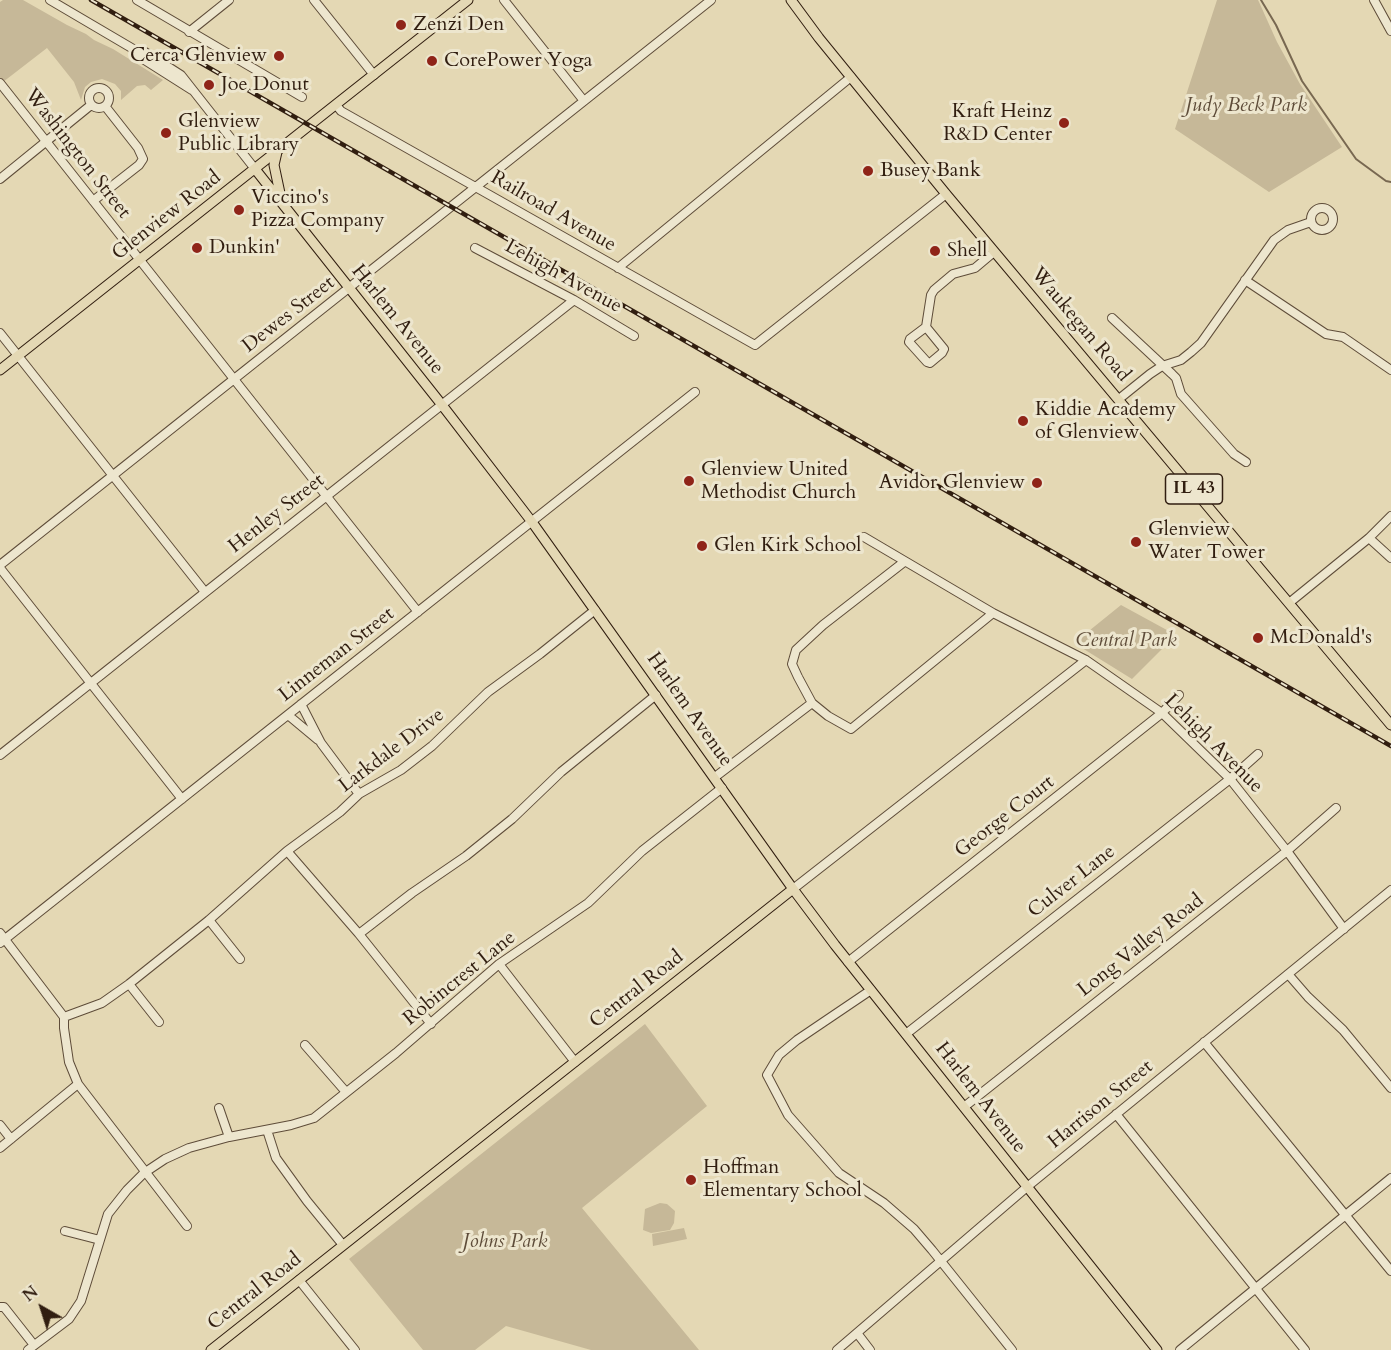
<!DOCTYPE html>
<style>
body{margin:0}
#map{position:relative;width:1391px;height:1350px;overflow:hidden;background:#e4d8b4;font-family:Cardo,serif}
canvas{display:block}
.north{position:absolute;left:12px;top:1278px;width:60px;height:60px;-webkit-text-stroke:4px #ede6ce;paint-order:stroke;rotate:321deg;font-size:16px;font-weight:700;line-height:24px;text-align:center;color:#311e10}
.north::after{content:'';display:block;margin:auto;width:21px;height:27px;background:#311e10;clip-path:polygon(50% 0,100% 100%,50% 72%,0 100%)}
</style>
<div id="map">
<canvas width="1391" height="1350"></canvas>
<div class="north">N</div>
</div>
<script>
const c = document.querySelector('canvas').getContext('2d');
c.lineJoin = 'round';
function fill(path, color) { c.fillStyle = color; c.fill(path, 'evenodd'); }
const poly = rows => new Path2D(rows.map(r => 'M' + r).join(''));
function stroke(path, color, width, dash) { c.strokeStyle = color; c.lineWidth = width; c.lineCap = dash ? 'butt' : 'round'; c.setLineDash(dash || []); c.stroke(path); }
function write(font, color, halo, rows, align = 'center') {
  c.font = font + ' Cardo,serif'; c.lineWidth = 6; c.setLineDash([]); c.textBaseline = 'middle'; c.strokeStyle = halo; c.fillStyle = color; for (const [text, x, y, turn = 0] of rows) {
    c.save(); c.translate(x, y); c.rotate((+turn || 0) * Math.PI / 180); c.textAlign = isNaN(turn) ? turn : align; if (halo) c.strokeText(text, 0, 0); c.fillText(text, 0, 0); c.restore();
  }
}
const green = poly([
 [3,0,23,0,67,25,86,34,94,40,113,49,163,80,151,90,145,85,137,86,121,100,121,91,115,84,102,79,91,82,85,87,81,100,74,82,47,48,3,82,0,79,0,2],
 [1217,0,1258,0,1259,2,1277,42,1300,84,1342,147,1269,192,1175,129],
 [1121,605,1176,635,1132,679,1074,643],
 [645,1024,707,1106,582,1208,699,1350,591,1350,506,1326,475,1350,423,1350,349,1259],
 [660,1203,667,1204,675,1211,674,1223,670,1230,651,1233,643,1230,645,1209],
 [684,1228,687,1239,653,1246,652,1234]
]);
const stream = poly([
 [1261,0,1276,25,1302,81,1356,159,1386,181,1391,182]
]);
const minor = poly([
 [50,0,135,50,145,52,181,75,255,169],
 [137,0,302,97],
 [314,0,374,75],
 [504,0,584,101],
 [1374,0,1391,31],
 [189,32,229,0],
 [135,50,140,57,192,90],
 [0,83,418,612],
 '89 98a10 10 0 1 1 20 0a10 10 0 1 1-20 0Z',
 [336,105,341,111,755,345,946,194],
 [0,179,91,105],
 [93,201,139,165,143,159,138,148,105,106],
 '1311 219a11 11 0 1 1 22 0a11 11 0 1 1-22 0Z',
 [475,248,574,300,634,336],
 [618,268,851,77],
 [1245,280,1326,334,1343,337,1391,370],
 [1112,318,1172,374,1176,378,1181,394,1234,454,1246,462],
 [926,327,944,349,942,353,930,363,927,362,909,342,910,339,926,327,931,295,934,290,953,274,975,268,994,252],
 [0,333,205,592],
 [1119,399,1150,374,1162,366,1181,360,1191,352,1201,343,1274,240,1288,230,1311,222],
 [864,537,993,613,1086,660,1162,713,1230,779,1287,851,1344,929],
 [1369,538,1391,558],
 [904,562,823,625,796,650,792,664,798,677,812,703,828,716,851,729,993,613],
 [0,565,711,0],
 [0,568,182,799],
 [1289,603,1369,538,1391,516],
 [301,704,321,743,359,794],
 [288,715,318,740],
 [0,755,574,300],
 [715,777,812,703],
 [287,851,359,934,431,1024],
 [793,889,1086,660],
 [209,920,240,959],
 [0,933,64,1017,64,1028,69,1062,78,1084,187,1226],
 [359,934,412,893,466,856,512,819,561,772,656,695],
 [0,943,695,392],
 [848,962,1162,713,1179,695],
 [499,964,575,1062],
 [1288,974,1308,997,1343,1030,1391,1088],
 [129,984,159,1022],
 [871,990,797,1040,779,1055,767,1075,788,1115,839,1173,884,1203,914,1229,932,1250,1012,1350],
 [64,1017,102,1003,129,984,209,920,287,851,340,812,359,794,401,770,432,746,488,692,540,654,595,610],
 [906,1034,1230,779,1258,754],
 [1204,1042,1391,1271],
 [305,1045,346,1092],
 [964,1107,1287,851,1336,808],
 [219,1108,229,1137],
 [1116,1114,1305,1350],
 [0,1125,11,1139],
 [267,1130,276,1158,307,1201,343,1245],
 [0,1148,78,1084],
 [65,1231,100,1240],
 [299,1280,355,1350],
 [0,1307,4,1307,34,1345],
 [857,1333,870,1350],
 [28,1350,69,1319,81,1301,108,1214,127,1190,144,1173,165,1159,189,1148,229,1137,291,1125,314,1118,396,1053,499,964,588,903,642,851,722,788],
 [837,1350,1027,1187,1391,890],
 [1180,1350,1391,1178]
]);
const major = poly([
 [791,0,819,38,946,194,1391,725],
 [277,152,274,165,281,198],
 [255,169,442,405,532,522,793,889,835,945,1157,1350],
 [0,370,468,0],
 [211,1350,793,889]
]);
const rail = poly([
 [91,0,1391,746]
]);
const markers = [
 [401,25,6,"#8f2418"],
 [279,56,6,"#8f2418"],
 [432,61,6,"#8f2418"],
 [209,85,6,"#8f2418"],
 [1064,123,6,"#8f2418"],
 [166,133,6,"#8f2418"],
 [868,171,6,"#8f2418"],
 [239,210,6,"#8f2418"],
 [197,248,6,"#8f2418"],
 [935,251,6,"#8f2418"],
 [1023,421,6,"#8f2418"],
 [689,481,6,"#8f2418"],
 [1037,483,6,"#8f2418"],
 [1136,542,6,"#8f2418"],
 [702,546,6,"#8f2418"],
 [1258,638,6,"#8f2418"],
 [691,1180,6,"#8f2418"]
];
const shields = [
 [1194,489,57]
];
const shieldNames = [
 ["IL 43",1194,489]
];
const poiNames = [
 ["Zenzi Den",413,25],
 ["Cerca Glenview",267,56,"right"],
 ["CorePower Yoga",444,61],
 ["Joe Donut",221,85],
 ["Kraft Heinz",1052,112,"right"],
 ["R&D Center",1052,135,"right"],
 ["Glenview",178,122],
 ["Public Library",178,145],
 ["Busey Bank",880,171],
 ["Viccino's",251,198],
 ["Pizza Company",251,221],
 ["Dunkin'",209,248],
 ["Shell",947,251],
 ["Kiddie Academy",1035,410],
 ["of Glenview",1035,433],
 ["Glenview United",701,470],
 ["Methodist Church",701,493],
 ["Avidor Glenview",1025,483,"right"],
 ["Glenview",1148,530],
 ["Water Tower",1148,553],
 ["Glen Kirk School",714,546],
 ["McDonald's",1270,638],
 ["Hoffman",703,1168],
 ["Elementary School",703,1191]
];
const parkNames = [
 ["Judy Beck Park",1246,106],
 ["Central Park",1126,641],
 ["Johns Park",505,1242]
];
const streetNames = [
 ["Washington Street",77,154,52],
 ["Railroad Avenue",553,212,30],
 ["Glenview Road",167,216,-38],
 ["Lehigh Avenue",563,277,29],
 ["Dewes Street",289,315,-38],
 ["Harlem Avenue",397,320,51],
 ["Waukegan Road",1080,325,50],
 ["Henley Street",277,514,-38],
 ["Linneman Street",337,655,-38],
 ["Harlem Avenue",689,710,55],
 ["Lehigh Avenue",1213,744,45],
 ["Larkdale Drive",392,751,-37],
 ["George Court",1005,817,-38],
 ["Culver Lane",1072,882,-38],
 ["Long Valley Road",1141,946,-38],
 ["Robincrest Lane",460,979,-39],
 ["Central Road",637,990,-38],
 ["Harlem Avenue",980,1098,52],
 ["Harrison Street",1101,1105,-39],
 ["Central Road",255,1292,-38]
];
fill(green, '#c6b898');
stroke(stream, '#786851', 2);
stroke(minor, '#5e4c39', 10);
stroke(major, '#311e10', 11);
stroke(minor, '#ede6ce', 8);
stroke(major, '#e4d8b4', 9);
stroke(rail, '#311e10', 4.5);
stroke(rail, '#ede6ce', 2, [7]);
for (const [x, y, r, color] of markers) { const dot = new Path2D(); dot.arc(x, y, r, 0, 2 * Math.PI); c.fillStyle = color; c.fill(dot); stroke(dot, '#ede6ce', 2); }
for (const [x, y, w] of shields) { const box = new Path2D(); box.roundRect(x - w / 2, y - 15, w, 30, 4.5); c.fillStyle = '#ede6ce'; c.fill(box); stroke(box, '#311e10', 1.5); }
write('bold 18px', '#311e10', null, shieldNames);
write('20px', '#311e10', '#ede6ce', poiNames, 'left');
write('italic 20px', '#5e4c39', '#ede6ce', parkNames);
write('20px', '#311e10', '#ede6ce', streetNames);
</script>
